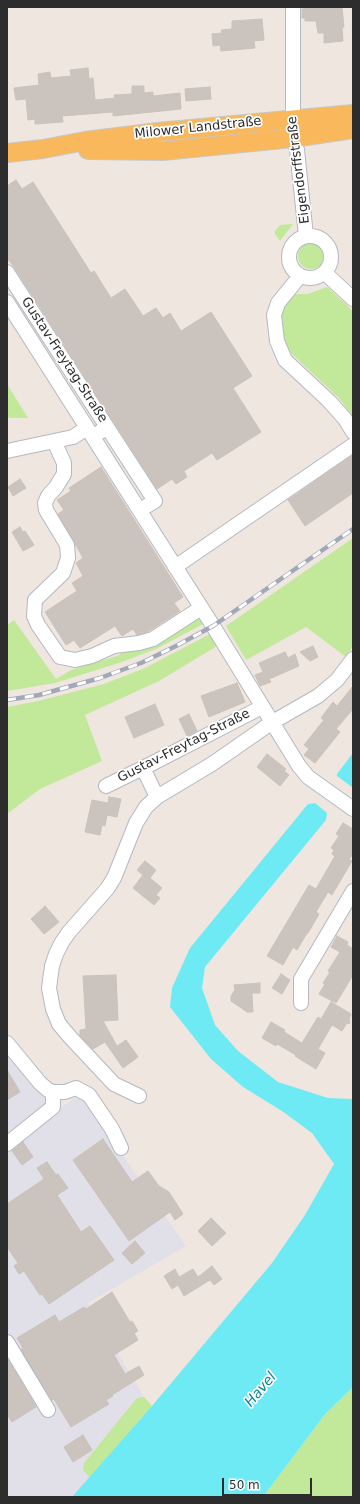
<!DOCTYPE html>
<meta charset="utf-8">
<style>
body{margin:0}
#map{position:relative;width:360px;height:1504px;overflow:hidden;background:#efe6df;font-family:"DejaVu Sans",sans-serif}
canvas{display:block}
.frame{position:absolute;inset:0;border:8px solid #2d2d2d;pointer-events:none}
.scale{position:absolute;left:222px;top:1478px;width:90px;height:18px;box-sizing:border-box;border:2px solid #2d2d2d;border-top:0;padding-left:5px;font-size:12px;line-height:14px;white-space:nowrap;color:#2d2d2d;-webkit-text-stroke:3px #fff;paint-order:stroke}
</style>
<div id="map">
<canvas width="360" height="1504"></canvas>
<div class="frame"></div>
<div class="scale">50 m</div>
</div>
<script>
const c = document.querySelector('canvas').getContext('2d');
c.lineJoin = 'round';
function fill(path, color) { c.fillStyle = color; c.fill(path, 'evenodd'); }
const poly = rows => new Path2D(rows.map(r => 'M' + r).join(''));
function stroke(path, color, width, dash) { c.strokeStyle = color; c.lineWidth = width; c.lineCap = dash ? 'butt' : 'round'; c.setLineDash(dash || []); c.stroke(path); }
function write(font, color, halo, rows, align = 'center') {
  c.font = font + ' "DejaVu Sans",sans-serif'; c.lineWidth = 3.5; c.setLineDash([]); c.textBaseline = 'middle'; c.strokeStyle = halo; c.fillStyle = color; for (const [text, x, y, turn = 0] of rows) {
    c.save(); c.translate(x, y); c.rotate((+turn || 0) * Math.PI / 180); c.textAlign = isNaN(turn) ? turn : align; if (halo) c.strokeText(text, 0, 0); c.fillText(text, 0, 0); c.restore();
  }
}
const industrial = poly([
 [7,1048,59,1109,80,1094,186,1246,88,1303,144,1397,137,1398,83,1470,90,1478,72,1497,7,1497]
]);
const green = poly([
 [293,224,280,241,275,234,275,231,280,225],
 '298 256a13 13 0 1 1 26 0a13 13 0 1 1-26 0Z',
 [327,287,347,305,353,312,353,417,339,398,291,353,284,342,281,316,283,303,296,294,308,294],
 [7,384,28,418,10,418,7,416],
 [353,538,353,646,346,657,306,627,246,660,226,626],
 [200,619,203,624,156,649,119,663,55,683,7,691,7,625,14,620,56,679,71,670,120,655,120,651,193,621],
 [210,634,217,646,159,681,85,715,102,761,40,789,7,814,7,707,38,701,104,684,145,668],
 [353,1387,353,1497,263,1497,326,1413],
 [144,1397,152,1406,90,1478,83,1470,84,1463,137,1398]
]);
const water = poly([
 [353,753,353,787,352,787,337,776,337,774],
 [315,803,327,813,326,820,205,967,202,988,215,1025,238,1051,278,1082,328,1098,353,1099,353,1387,326,1413,263,1497,72,1497,152,1406,272,1263,305,1215,334,1164,312,1133,282,1111,243,1087,211,1059,170,1007,172,988,190,948,308,804]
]);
const building = poly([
 [319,7,342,7,344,27,342,27,343,41,324,43,324,33,318,33,316,21,305,21,305,18,302,18,302,9,319,7],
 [262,19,264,40,254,41,255,48,221,51,220,45,213,46,212,34,222,33,221,30,232,29,232,21,262,19],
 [88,68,89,79,93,78,95,100,115,98,114,95,132,94,132,86,144,86,144,93,153,92,153,96,180,93,181,109,113,116,113,112,62,116,63,122,35,124,35,119,28,120,26,99,16,100,14,88,39,85,38,74,50,72,51,78,71,76,70,70,88,68],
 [210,87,211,99,186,101,185,89,210,87],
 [16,180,22,189,33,182,91,273,94,271,111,298,125,289,143,316,156,308,163,318,170,313,181,331,211,312,252,376,233,388,261,432,217,460,212,453,184,471,187,477,176,484,172,479,157,489,14,267,7,258,7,186,16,180],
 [353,455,353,493,305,526,288,500,353,455],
 [101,467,183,597,174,603,180,611,149,631,137,635,133,629,122,636,115,626,80,648,74,640,66,645,45,612,77,591,72,583,83,576,76,563,83,558,58,514,64,510,57,500,71,491,69,488,101,467],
 [20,479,26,488,13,496,8,487,20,479],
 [20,527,23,532,25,531,34,545,23,551,12,532,20,527],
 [313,646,318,657,310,661,300,652,313,646],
 [285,652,288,658,295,654,299,666,269,679,271,682,260,686,255,675,263,672,259,663,285,652],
 [237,683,245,702,209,717,201,696,237,683],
 [353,686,353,709,336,729,340,732,315,763,304,755,309,749,304,745,324,720,321,718,333,702,337,706,353,686],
 [155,704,164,725,134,738,125,717,155,704],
 [189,714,197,731,187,736,179,719,189,714],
 [267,754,286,769,284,771,289,775,280,786,257,767,267,754],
 [109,797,121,799,117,817,107,815,105,826,102,825,100,835,85,832,92,800,108,803,109,797],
 [343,823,353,829,353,853,349,860,352,861,332,895,328,892,316,912,319,914,308,933,307,933,297,950,293,947,283,965,267,956,309,885,316,889,335,856,332,854,334,850,331,848,339,836,336,834,343,823],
 [145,861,156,870,150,878,162,888,156,895,160,898,154,905,133,888,143,875,137,870,145,861],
 [45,906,59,922,44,934,31,919,45,906],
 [337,936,348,942,347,945,353,949,353,975,336,1003,319,994,325,984,323,983,330,972,328,971,340,952,331,947,337,936],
 [281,974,290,980,282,994,272,988,281,974],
 [116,975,118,1020,103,1021,117,1046,126,1040,138,1057,123,1068,105,1042,93,1049,80,1036,80,1030,86,1029,83,976,116,975],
 [260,983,260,993,252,993,253,1012,247,1012,231,1001,231,996,235,990,234,985,260,983],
 [331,1002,351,1014,349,1019,350,1023,346,1024,342,1031,332,1025,318,1049,325,1053,316,1069,295,1056,296,1055,277,1044,276,1046,262,1038,271,1022,285,1030,284,1032,302,1043,318,1017,321,1019,331,1002],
 [7,1070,20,1092,7,1100,7,1070],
 [103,1139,132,1182,148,1171,159,1186,169,1192,183,1214,175,1220,170,1212,129,1241,73,1160,103,1139],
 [23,1142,33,1157,22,1165,12,1151,23,1142],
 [47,1162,56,1175,58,1174,68,1188,57,1195,81,1232,90,1226,114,1260,49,1304,42,1294,40,1295,24,1271,19,1274,14,1266,18,1263,7,1247,7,1204,44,1179,37,1168,47,1162],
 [211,1218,226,1233,212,1246,198,1231,211,1218],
 [135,1241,145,1253,132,1264,122,1253,135,1241],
 [212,1266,222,1279,214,1285,210,1280,184,1296,178,1285,172,1289,164,1276,175,1269,179,1277,193,1269,198,1277,212,1266],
 [112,1292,130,1322,132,1321,138,1331,134,1333,138,1340,114,1355,125,1374,139,1366,144,1375,112,1395,113,1396,106,1400,109,1404,71,1427,54,1399,52,1400,21,1350,23,1348,17,1338,55,1315,59,1322,84,1307,86,1309,112,1292],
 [7,1358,36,1407,12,1422,7,1414,7,1358],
 [83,1435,92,1450,73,1462,64,1447,83,1435]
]);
const minor = poly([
 [293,7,293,138,297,150,306,236],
 '289 257a21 21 0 1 1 42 0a21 21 0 1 1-42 0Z',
 [7,272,107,427],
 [325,273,353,299],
 [300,276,278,303,274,315,277,341,285,360,329,401,345,419,353,432],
 [7,302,213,626,299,766,308,777,353,809],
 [100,432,107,427,155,501,140,510],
 [54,441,64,463,64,474,56,487,48,496,45,503,46,510,67,545,68,558,63,573,35,600,34,616,38,625,60,657,75,660,92,656,114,646,139,643,153,639,201,608],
 [7,451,73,437,87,428],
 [175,567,353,445],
 [143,768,157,797],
 [106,786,151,764,262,707],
 [301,1003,301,979,353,891],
 [7,1043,40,1083,48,1090,53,1092,65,1092,76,1088,89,1095,112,1129,121,1148],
 [139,1096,114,1084,70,1037,59,1024,53,1009,49,988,52,966,56,954,62,942,69,932,107,889,114,878,136,823,146,807,157,797,212,764,271,723,318,696,337,680,353,659],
 [7,1144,53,1107,53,1092],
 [7,1342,48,1410]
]);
const major = poly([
 [88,150,163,151,293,138,353,129],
 [7,153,43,149,85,141,158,132,353,114]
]);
const rail = poly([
 [7,700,39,695,100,678,141,663,176,646,213,626,353,529]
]);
const streetNames = [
 ["Milower Landstraße",198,128,-6],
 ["Eigendorffstraße",299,170,-97],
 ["Gustav-Freytag-Straße",64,360,57],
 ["Gustav-Freytag-Straße",184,746,-27]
];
const waterNames = [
 ["Havel",261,1390,-50]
];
fill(industrial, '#e1e0e8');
fill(green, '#c2e89a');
fill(water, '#6eeaf5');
fill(building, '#cbc4be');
stroke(building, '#cbc1b8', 1);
stroke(minor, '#b3b8c1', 16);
stroke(major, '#c8c8c8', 20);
stroke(minor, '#fff', 14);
stroke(major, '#f8b85b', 18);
stroke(rail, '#a1a9b8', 4.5);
stroke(rail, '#fff', 3, [9]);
write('13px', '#2d2d2d', '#fff', streetNames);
write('italic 14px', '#078299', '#fff', waterNames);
</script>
